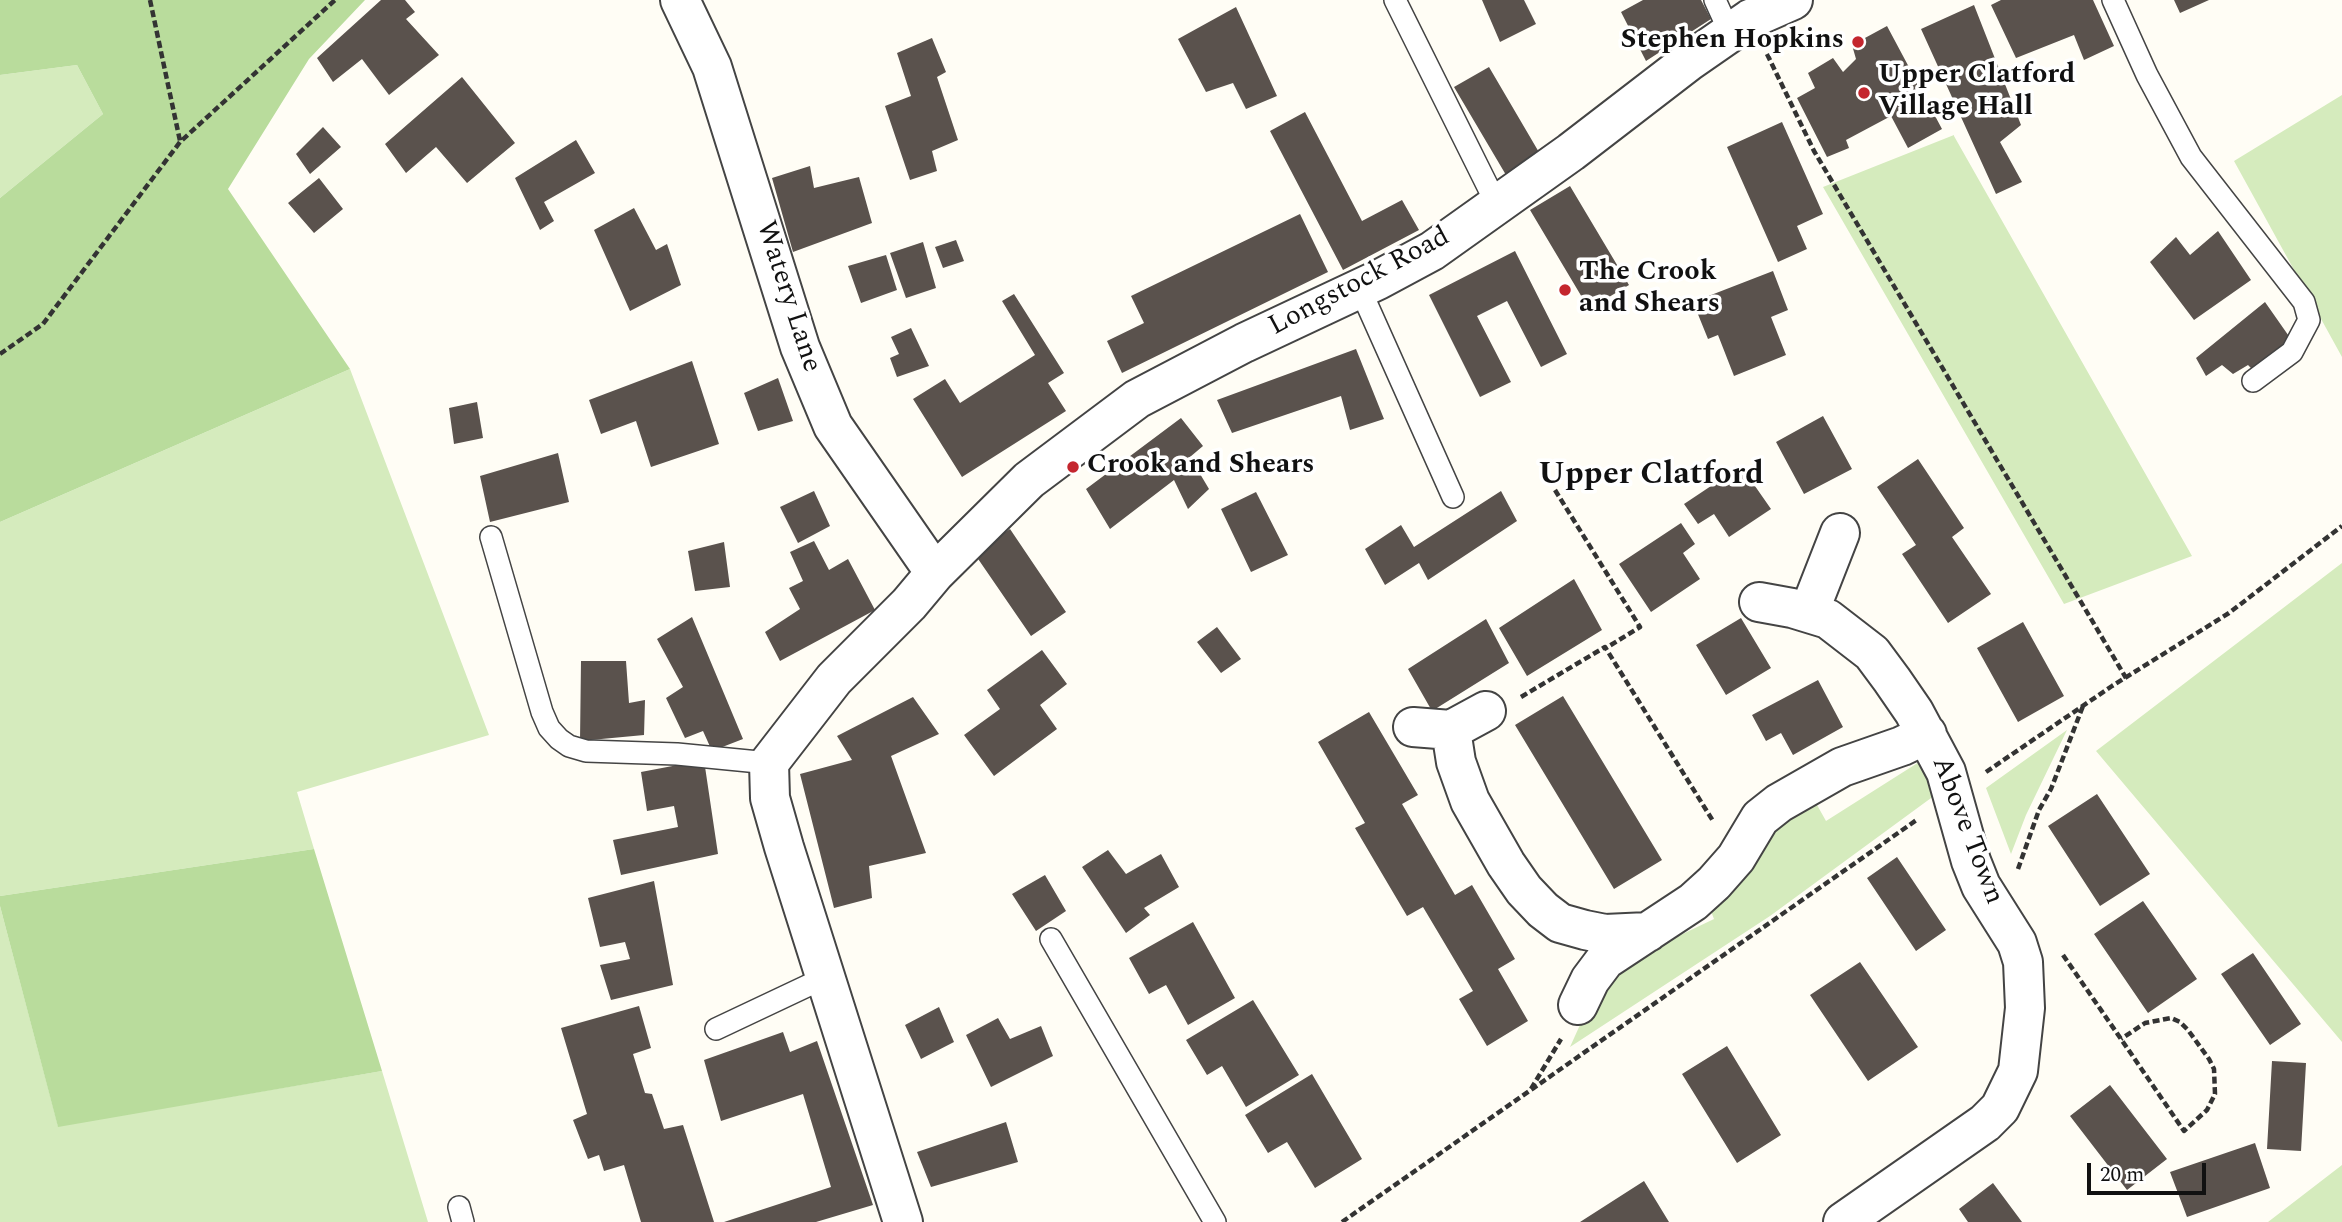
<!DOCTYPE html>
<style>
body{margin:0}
#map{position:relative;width:2342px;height:1222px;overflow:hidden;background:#fffdf5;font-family:Spectral,serif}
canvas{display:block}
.scale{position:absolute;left:2087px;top:1163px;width:119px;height:32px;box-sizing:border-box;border:4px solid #111;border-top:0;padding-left:9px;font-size:21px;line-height:24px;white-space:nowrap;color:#111;-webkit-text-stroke:5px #fff;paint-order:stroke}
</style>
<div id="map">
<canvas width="2342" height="1222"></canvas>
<div class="scale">20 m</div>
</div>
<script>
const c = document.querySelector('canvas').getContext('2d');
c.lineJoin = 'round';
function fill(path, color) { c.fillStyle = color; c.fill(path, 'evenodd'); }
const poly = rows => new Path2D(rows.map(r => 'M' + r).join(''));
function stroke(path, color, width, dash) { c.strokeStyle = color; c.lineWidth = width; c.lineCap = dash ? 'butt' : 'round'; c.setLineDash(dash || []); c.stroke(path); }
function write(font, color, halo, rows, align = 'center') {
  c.font = font + ' Spectral,serif'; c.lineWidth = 7; c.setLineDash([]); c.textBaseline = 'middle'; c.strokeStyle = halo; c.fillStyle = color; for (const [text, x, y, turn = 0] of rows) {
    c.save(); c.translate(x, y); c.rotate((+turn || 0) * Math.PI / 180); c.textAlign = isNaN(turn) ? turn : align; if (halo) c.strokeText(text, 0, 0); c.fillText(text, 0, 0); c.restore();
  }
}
const green = poly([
 [77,65,103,114,0,198,0,75],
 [2342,95,2342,357,2234,161],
 [1954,135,1954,136,2192,556,2064,604,1823,187],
 [350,369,489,735,297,792,314,849,0,896,0,522],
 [2342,563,2342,1042,2096,751],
 [2067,730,2026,815,2011,854,1986,788],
 [1927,757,1942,790,1770,916,1570,1047,1584,1016,1626,961,1714,919,1709,906,1765,831,1812,796,1826,821],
 [0,906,58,1126,382,1071,428,1222,0,1222],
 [2342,1165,2342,1222,2268,1222]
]);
const forest = poly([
 [0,0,365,0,309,59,228,189,350,369,0,522,0,198,103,114,77,65,0,75],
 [314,849,382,1071,58,1127,0,906,0,896]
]);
const building = poly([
 [381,0,405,0,415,12,406,19,439,55,389,95,362,59,333,82,317,58],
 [1482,0,1524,0,1536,24,1500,42],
 [1643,0,1701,0,1711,19,1646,61,1621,12],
 [2001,0,2093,0,2114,46,2084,60,2074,35,2016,58,1991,5],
 [2174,0,2209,0,2180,13],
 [1974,5,2021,125,2000,142,2022,182,1996,194,1921,29],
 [1236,7,1277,96,1246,109,1233,83,1206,92,1178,39],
 [1887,26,1942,129,1908,148,1891,116,1846,140,1849,148,1827,157,1797,98,1815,88,1808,73,1833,58,1843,72,1856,59,1852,45],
 [932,38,946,72,937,77,958,140,932,151,937,171,910,180,885,106,911,96,897,53],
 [1489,67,1540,154,1506,175,1454,87],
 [462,77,515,143,467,183,436,147,406,173,385,144],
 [1305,112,1362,221,1402,200,1419,230,1343,270,1270,131],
 [1782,122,1823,214,1797,226,1807,249,1778,262,1727,147],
 [323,127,341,147,310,174,296,154],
 [576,140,595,173,544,202,554,221,540,230,515,178],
 [810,166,814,188,859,177,872,223,793,252,772,178],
 [319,178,343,209,314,233,288,203],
 [1570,186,1629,285,1589,309,1530,210],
 [634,208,656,250,667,244,681,285,630,311,594,230],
 [1300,214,1328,272,1122,373,1107,341,1144,323,1131,296],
 [2218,231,2251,280,2194,320,2150,262,2176,237,2190,255],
 [956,240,964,261,943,268,935,247],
 [923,242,936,288,906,298,890,253],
 [1515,251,1567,354,1541,367,1507,301,1477,316,1511,382,1480,397,1429,295],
 [886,255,897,290,861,303,848,266],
 [1773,271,1788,310,1771,317,1786,355,1734,376,1718,335,1708,339,1693,302],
 [1014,294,1064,373,1048,383,1066,411,962,477,913,399,945,379,960,403,1035,355,1002,301],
 [2265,302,2293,342,2255,372,2248,365,2233,374,2222,365,2206,376,2196,358],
 [911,328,929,366,897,377,890,358,899,354,891,337],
 [1356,349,1384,419,1350,430,1341,396,1232,433,1217,400],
 [692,361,719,444,651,467,636,421,601,434,589,400],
 [778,378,793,421,758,431,744,393],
 [477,402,483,438,454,444,449,408],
 [1823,416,1852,469,1804,494,1776,442],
 [1181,418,1203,446,1190,457,1209,489,1188,509,1174,480,1110,529,1086,489],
 [558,453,569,502,490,522,480,476],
 [1918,459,1964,528,1952,537,1991,594,1948,623,1902,554,1916,545,1877,487],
 [1741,466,1771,509,1729,537,1714,514,1698,524,1684,504],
 [814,491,830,526,798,543,780,507],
 [1501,491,1517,521,1428,580,1419,563,1385,585,1365,549,1401,525,1414,547],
 [1256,492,1288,555,1251,572,1221,509],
 [1681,523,1695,544,1683,553,1700,579,1651,612,1619,564],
 [1010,529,1066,612,1031,636,974,553],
 [814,541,829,570,848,559,875,610,780,661,765,632,800,609,789,588,803,581,790,552],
 [724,542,730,587,695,591,688,551],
 [1574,579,1602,630,1527,676,1499,628],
 [692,617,743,739,712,751,703,731,685,738,666,698,683,687,657,639],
 [1741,618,1771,668,1726,695,1696,645],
 [1486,619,1509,663,1432,711,1408,669],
 [2023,622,2064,696,2018,722,1977,648],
 [1217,627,1241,659,1221,673,1197,642],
 [1042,650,1067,684,1040,705,1057,729,994,776,964,735,1000,709,987,690],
 [581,661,626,661,629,703,645,700,644,735,580,741],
 [1818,680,1843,727,1793,755,1781,733,1766,741,1752,715],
 [1563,696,1662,860,1614,889,1515,725],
 [913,697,939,734,891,756,926,853,869,866,872,898,834,908,800,774,852,760,837,736],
 [1369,712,1418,795,1402,804,1455,895,1472,885,1515,959,1498,969,1528,1021,1487,1046,1459,999,1473,991,1423,907,1407,916,1355,828,1365,823,1318,742],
 [704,760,718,854,621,875,613,840,678,827,674,806,647,811,641,772],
 [2097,794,2150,874,2100,906,2048,826],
 [1108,850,1126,874,1161,854,1179,887,1144,908,1150,915,1126,933,1082,867],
 [1897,857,1946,930,1916,951,1867,878],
 [1045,875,1066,911,1036,931,1012,894],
 [654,881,673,985,611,1000,600,965,630,959,625,942,600,947,588,898],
 [2143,901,2197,979,2148,1013,2094,934],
 [1193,922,1235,998,1188,1025,1166,985,1149,994,1129,958],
 [2253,953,2301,1024,2270,1045,2221,974],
 [1860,962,1918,1047,1868,1081,1810,995],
 [1253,1000,1299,1075,1246,1107,1222,1066,1207,1075,1186,1040],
 [639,1006,651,1048,633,1054,645,1093,652,1094,664,1129,683,1125,714,1222,641,1222,624,1165,604,1171,599,1155,588,1159,573,1120,587,1114,561,1028],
 [939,1007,954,1042,921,1059,905,1025],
 [998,1018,1010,1039,1041,1026,1053,1056,991,1087,966,1035],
 [783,1032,790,1052,817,1041,873,1205,816,1222,724,1222,831,1187,803,1094,721,1121,704,1060],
 [1727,1046,1781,1135,1737,1163,1682,1074],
 [2272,1061,2306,1063,2301,1151,2267,1149],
 [1312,1074,1362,1159,1315,1188,1287,1142,1268,1153,1245,1115],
 [2110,1085,2167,1159,2127,1190,2070,1116],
 [1006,1122,1018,1162,931,1187,917,1152],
 [2255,1143,2270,1188,2187,1217,2170,1172],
 [1644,1181,1669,1222,1580,1222],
 [1993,1183,2022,1222,1968,1222,1959,1209]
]);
const path = poly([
 [150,0,180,141],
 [1767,54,1814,151,2126,678],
 [0,354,43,324,180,142,335,0],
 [1555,490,1640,627,1606,648],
 [1521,697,1605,647,1713,821],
 [1986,772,2112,686,2229,613,2342,526],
 [2018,869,2039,810,2051,789,2083,706],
 [2063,955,2121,1039,2184,1131,2207,1110,2215,1094,2214,1069,2209,1059,2188,1030,2180,1022,2171,1018,2145,1023,2121,1039],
 [1531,1089,1561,1039],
 [1342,1222,1918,819]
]);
const service = poly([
 [1395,0,1497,205],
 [1715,0,1730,33],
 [2113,0,2147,75,2191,157,2304,302,2309,320,2292,352,2253,381],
 [1360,289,1453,497],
 [491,537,542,712,549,728,559,739,569,746,586,751,677,754,769,763],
 [1051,939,1215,1222],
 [716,1029,824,978],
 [459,1207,463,1222]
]);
const minor = poly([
 [1759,602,1792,608,1828,619,1872,653,1892,680,1914,712,1946,772,1971,861,1981,886,2017,943,2023,962,2025,1008,2018,1071,2000,1108,1985,1123,1843,1222],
 [1809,612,1840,533],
 [1413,727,1451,730,1486,711],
 [1451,730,1456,762,1470,801,1506,864,1524,890,1543,910,1560,923,1585,930,1605,934,1648,932],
 [1578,1005,1590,980,1605,960,1693,902,1714,883,1736,858,1760,818,1779,803,1842,767,1902,746,1927,734]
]);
const tertiary = poly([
 [680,0,712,67,800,347,833,426,935,573],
 [903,1222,784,847,770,798,769,763,834,679,909,604,935,573,1029,480,1137,399,1244,343,1378,280,1432,251,1571,152,1688,62,1750,19,1793,0]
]);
const markers = [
 [1858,42,7,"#c4262e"],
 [1864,93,7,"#c4262e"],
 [1565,290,7,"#c4262e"],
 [1073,467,7,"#c4262e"]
];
const poiNames = [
 ["Stephen Hopkins",1844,42,"right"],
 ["Upper Clatford",1878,77],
 ["Village Hall",1878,109],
 ["The Crook",1579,274],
 ["and Shears",1579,306],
 ["Crook and Shears",1087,467]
];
const streetNames = [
 ["Longstock Road",1360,283,-28],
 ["Watery Lane",787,297,72],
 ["Above Town",1966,831,69]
];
const quarterNames = [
 ["Upper Clatford",1651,477]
];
fill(green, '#d5ebbd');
fill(forest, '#b9dc9c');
fill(building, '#5a524d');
stroke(service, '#444', 24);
stroke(minor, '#444', 42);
stroke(tertiary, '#444', 42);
stroke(path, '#333', 4.5, [7, 3.5]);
stroke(service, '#fff', 21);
stroke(minor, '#fff', 38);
stroke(tertiary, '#fff', 38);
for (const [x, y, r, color] of markers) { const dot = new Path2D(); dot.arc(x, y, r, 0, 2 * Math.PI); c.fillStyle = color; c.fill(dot); stroke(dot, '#fff', 2.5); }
write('bold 28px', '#111', '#fff', poiNames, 'left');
write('28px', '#111', '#fff', streetNames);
write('bold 32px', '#111', '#fff', quarterNames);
</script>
